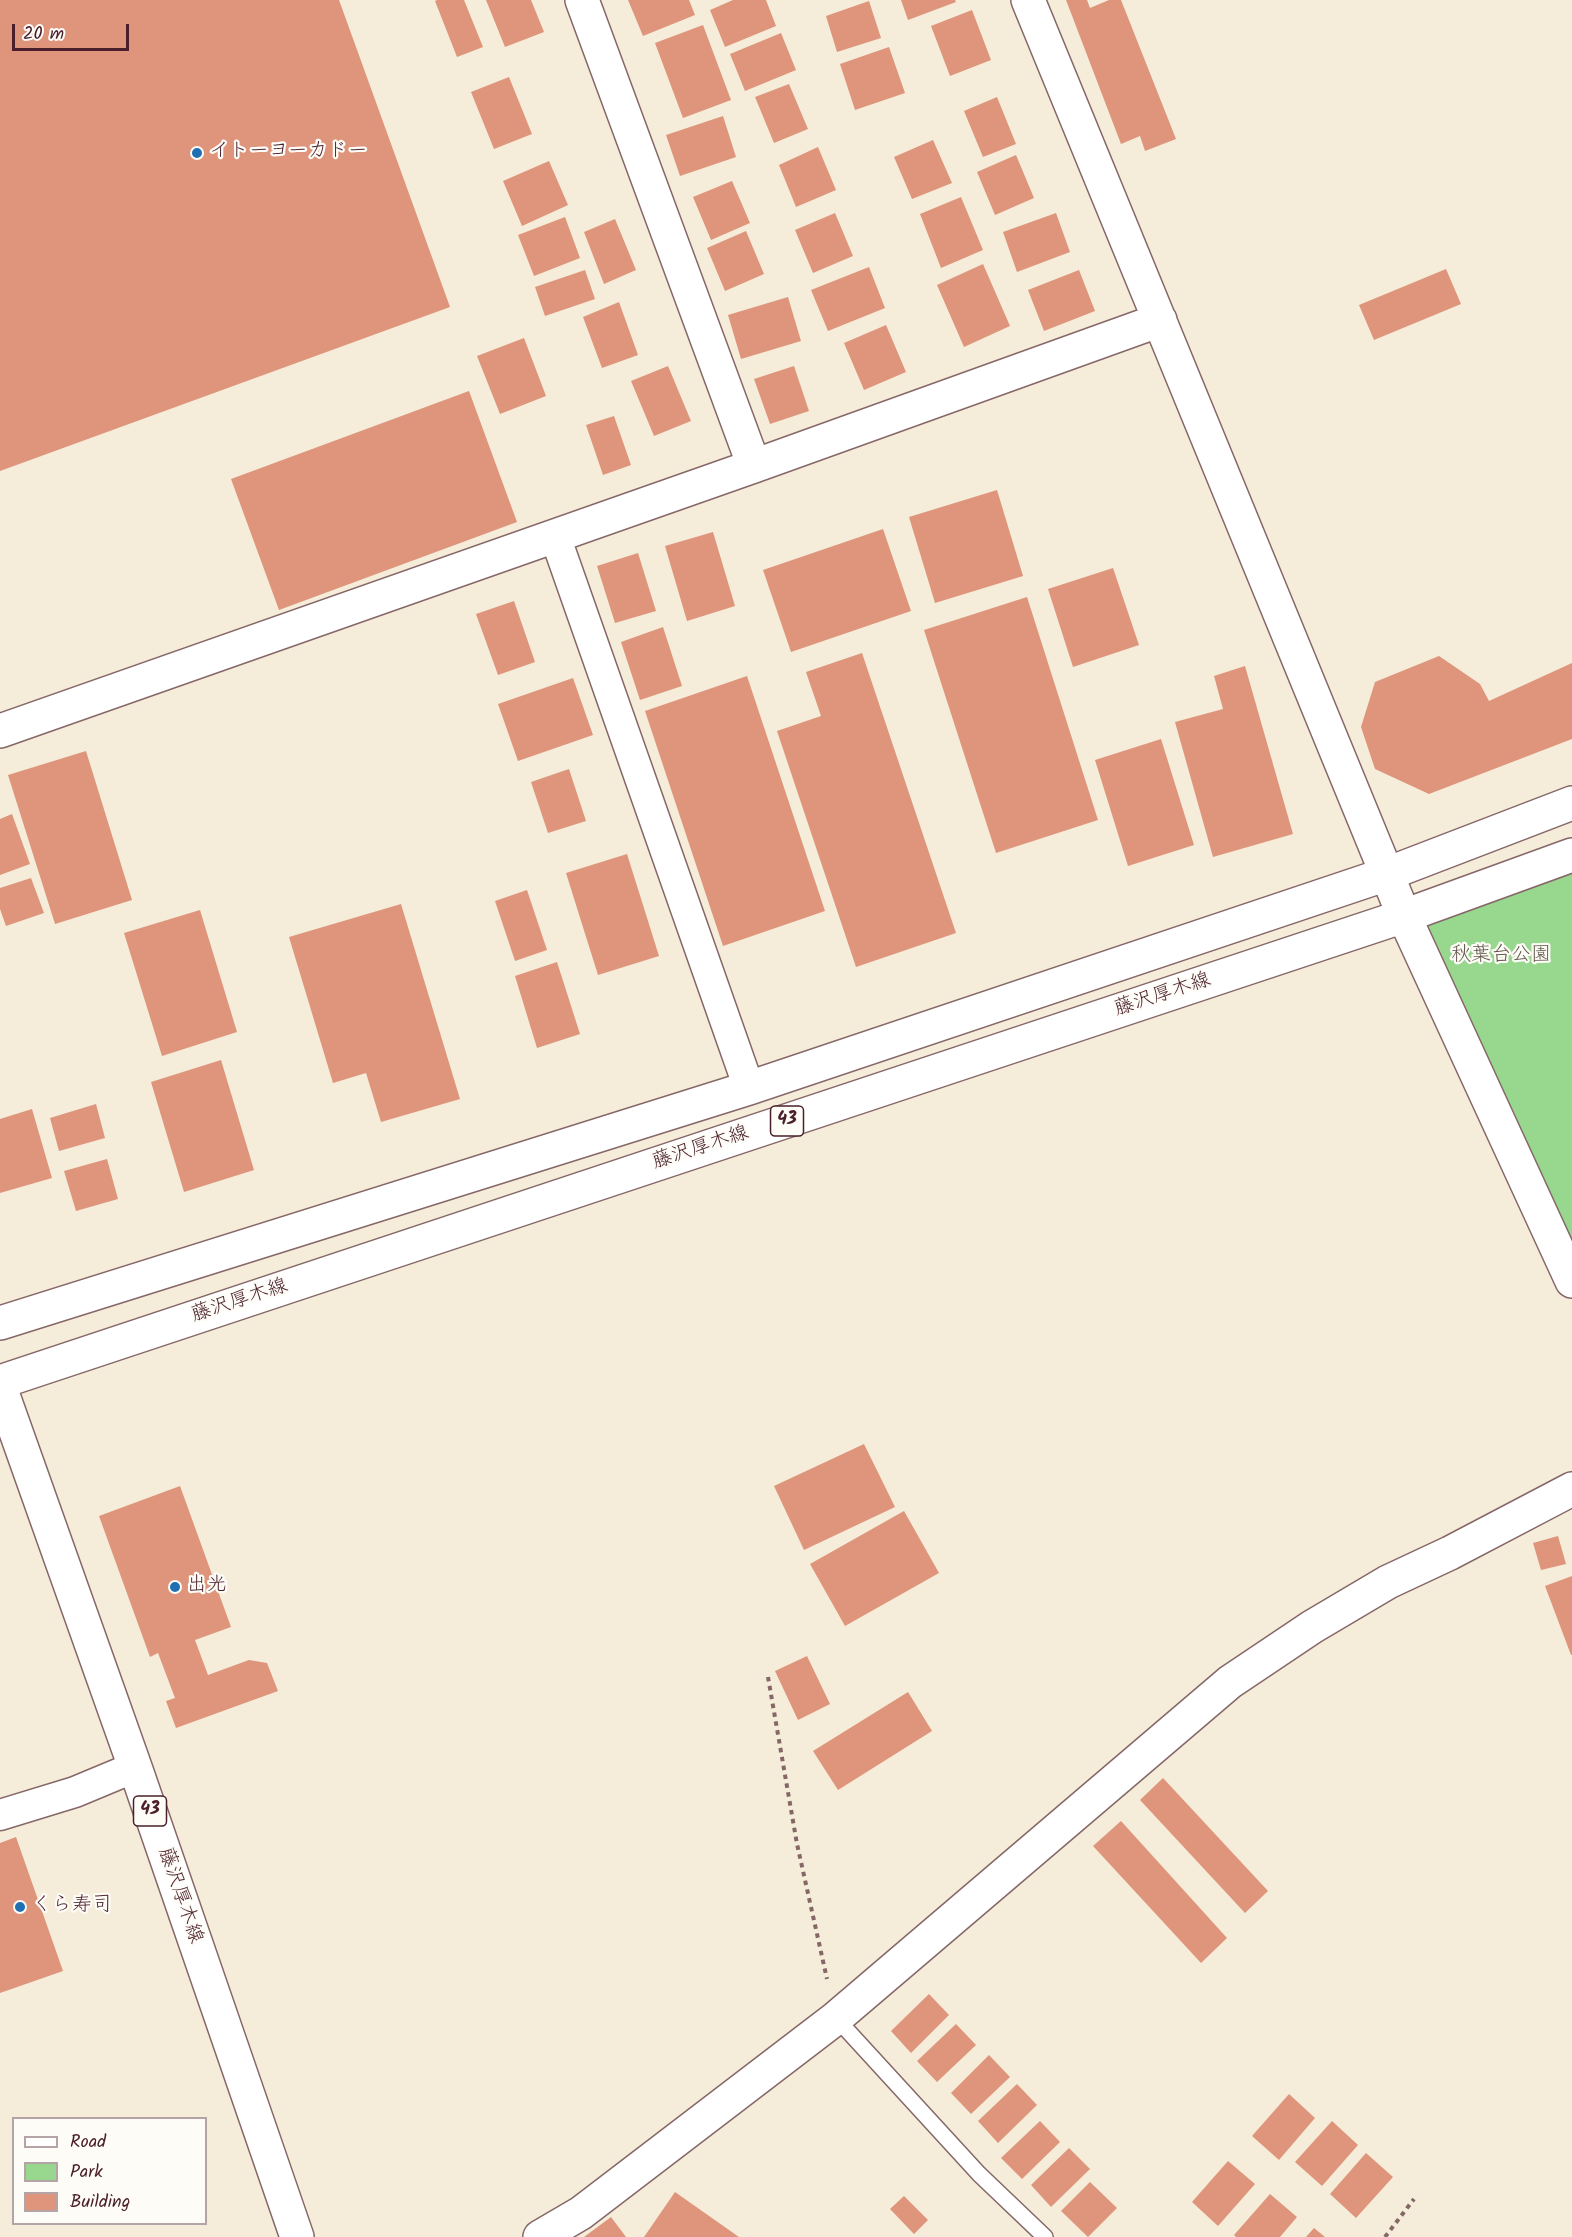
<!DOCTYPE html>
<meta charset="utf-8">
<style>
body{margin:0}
#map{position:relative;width:1572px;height:2237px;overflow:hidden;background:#f5ecd9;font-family:Kalam,sans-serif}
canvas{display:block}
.legend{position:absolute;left:12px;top:2117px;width:195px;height:108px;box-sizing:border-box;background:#fdfcf7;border:2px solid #b5a4a5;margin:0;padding:8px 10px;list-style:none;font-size:18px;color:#4a1f2b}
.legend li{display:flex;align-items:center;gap:12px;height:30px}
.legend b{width:30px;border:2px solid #b5a4a5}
.scale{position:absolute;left:12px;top:24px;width:117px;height:27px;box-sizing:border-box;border:3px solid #4a1f2b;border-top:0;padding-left:8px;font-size:18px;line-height:21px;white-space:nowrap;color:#4a1f2b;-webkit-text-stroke:4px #fdfcf7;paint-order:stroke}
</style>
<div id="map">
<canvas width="1572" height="2237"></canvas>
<ul class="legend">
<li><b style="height:8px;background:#fff"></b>Road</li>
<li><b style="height:16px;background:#97d78e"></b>Park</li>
<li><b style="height:16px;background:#de957b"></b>Building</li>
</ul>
<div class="scale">20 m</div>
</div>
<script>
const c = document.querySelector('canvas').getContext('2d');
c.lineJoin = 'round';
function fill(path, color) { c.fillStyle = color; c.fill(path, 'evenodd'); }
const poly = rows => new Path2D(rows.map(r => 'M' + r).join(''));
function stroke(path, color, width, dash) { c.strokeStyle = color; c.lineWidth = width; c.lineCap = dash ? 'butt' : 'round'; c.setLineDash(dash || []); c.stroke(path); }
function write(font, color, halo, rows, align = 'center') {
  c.font = font + ' Kalam,"Klee One",sans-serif'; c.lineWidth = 4.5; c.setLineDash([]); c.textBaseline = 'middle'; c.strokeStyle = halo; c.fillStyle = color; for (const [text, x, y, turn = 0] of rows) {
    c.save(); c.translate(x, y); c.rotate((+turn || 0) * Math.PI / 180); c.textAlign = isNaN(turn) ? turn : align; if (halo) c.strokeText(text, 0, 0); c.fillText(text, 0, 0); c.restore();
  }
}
const green = poly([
 [1572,855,1572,1281,1404,916]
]);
const building = poly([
 [0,0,339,0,450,307,0,471],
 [437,0,464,0,483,47,457,57,435,1],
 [486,0,531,0,544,32,505,47],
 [628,0,689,0,695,15,643,36],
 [733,0,766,0,776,26,725,47,710,10],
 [901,0,955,0,956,2,908,20],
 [1066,0,1087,0,1090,8,1109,0,1121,0,1176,139,1145,151,1140,136,1121,144],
 [869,1,881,38,837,52,826,16],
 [972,10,991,60,950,76,931,26],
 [703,25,731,100,683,118,655,43],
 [781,33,796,70,745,91,730,54],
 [889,47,905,93,855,110,840,64],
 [509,77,532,134,494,149,471,92],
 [789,84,808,129,774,143,755,97],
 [997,97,1016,144,983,157,964,111],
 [723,116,736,157,680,176,666,135],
 [933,140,952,183,912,199,894,157],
 [818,147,836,190,796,207,779,165],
 [1016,155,1034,198,995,215,977,172],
 [549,161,568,205,522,226,503,181],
 [732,181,750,223,711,240,693,197],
 [961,197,983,250,941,268,920,214],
 [835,213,853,256,813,273,795,230],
 [1056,213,1070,252,1017,272,1003,232],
 [565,217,580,258,534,276,518,235],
 [615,219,636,270,604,284,584,232],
 [746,231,764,274,725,291,707,248],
 [983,264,1010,326,964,347,937,285],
 [869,267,885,308,828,331,811,290],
 [1446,269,1461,304,1374,340,1359,305],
 [585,270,595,299,545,316,535,287],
 [1079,270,1095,311,1044,331,1028,290],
 [788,297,801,341,741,359,728,315],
 [619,302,638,355,602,368,583,317],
 [886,325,906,372,864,390,844,343],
 [524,338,546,396,500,414,477,356],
 [668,366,691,421,654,436,631,381],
 [794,366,809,411,770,424,754,379],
 [469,391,517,522,279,610,231,479],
 [614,416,631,465,603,475,586,425],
 [997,490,1023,576,935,603,909,517],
 [883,529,911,611,791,652,763,570],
 [713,532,735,606,687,621,665,546],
 [638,553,656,611,615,623,597,566],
 [1113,568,1139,645,1073,667,1048,589],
 [1027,597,1098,820,996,853,924,630],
 [514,601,535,662,498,675,476,614],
 [663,627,682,686,640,700,621,642],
 [862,653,956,933,856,967,777,731,821,716,806,672],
 [1439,656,1480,684,1489,701,1572,663,1572,739,1429,794,1375,769,1361,727,1375,682],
 [1245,666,1293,834,1213,857,1175,722,1223,709,1214,676],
 [747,676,825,911,723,946,645,711],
 [573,678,593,735,518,761,498,704],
 [1161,739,1194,845,1128,866,1095,760],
 [86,751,132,900,55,924,8,775],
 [569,769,586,821,548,833,531,782],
 [12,814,30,864,0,875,0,819],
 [627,854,659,956,598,975,566,873],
 [31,878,44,913,6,926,0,909,0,888],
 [527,890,547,950,515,961,495,901],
 [401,904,460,1099,381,1122,366,1073,333,1083,289,937],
 [200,910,237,1032,162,1056,124,933],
 [557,962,580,1034,537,1048,515,976],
 [221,1060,254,1170,184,1192,151,1082],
 [96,1104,105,1138,59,1151,50,1118],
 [32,1109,52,1178,0,1193,0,1119],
 [107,1159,118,1199,76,1211,64,1171],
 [864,1444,895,1507,804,1550,774,1486],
 [180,1486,231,1627,195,1640,208,1675,249,1660,267,1663,278,1691,176,1728,166,1701,175,1698,158,1653,150,1657,99,1516],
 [904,1511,939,1573,845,1626,810,1564],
 [1558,1536,1566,1564,1541,1570,1533,1543],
 [1572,1576,1572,1655,1571,1655,1545,1586],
 [807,1656,830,1704,798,1720,775,1671],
 [908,1692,932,1731,838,1790,813,1751],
 [1163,1778,1268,1891,1245,1913,1140,1800],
 [1121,1821,1227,1938,1201,1963,1093,1846],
 [16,1837,63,1971,0,1993,0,1843],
 [929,1994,949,2015,911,2053,891,2031],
 [956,2024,976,2045,937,2082,917,2061],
 [989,2055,1010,2077,971,2114,951,2093],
 [1017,2084,1037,2105,998,2143,978,2121],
 [1289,2094,1315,2118,1279,2160,1252,2136],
 [1040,2121,1060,2142,1022,2179,1001,2158],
 [1332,2121,1358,2145,1322,2186,1295,2162],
 [1069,2148,1090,2169,1051,2207,1031,2185],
 [1366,2153,1393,2177,1356,2218,1330,2194],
 [1228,2161,1255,2184,1218,2226,1192,2202],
 [1090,2182,1117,2208,1088,2237,1061,2211],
 [675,2192,739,2237,644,2237],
 [1270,2194,1297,2217,1280,2237,1236,2237,1234,2235],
 [904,2196,928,2220,914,2234,890,2209],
 [611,2217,626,2237,584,2237],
 [1314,2228,1325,2237,1306,2237]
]);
const path = poly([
 [768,1677,797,1844,827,1979],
 [1385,2237,1414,2199]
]);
const lane = poly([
 [836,2018,979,2174,1045,2237]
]);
const street = poly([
 [555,536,749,1088],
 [0,1815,75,1792,135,1767]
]);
const secondary = poly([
 [582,0,754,466],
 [1028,0,1404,916,1572,1281],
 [0,731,754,466,1160,320],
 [540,2237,581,2213,836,2018,1230,1682,1312,1627,1388,1582,1450,1553,1572,1489]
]);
const primary = poly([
 [0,1323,749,1088,1387,874,1572,803],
 [0,1382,1404,916,1572,855],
 [0,1387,135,1767,297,2237]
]);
const markers = [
 [197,153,6,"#1f6fb2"],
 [175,1587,6,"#1f6fb2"],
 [20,1907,6,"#1f6fb2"]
];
const shields = [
 [787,1121,33],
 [150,1811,33]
];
const shieldNames = [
 ["43",787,1121],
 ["43",150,1811]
];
const poiNames = [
 ["イトーヨーカドー",209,153],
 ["出光",187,1587],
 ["くら寿司",32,1907]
];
const parkNames = [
 ["秋葉台公園",1501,957]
];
const streetNames = [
 ["藤沢厚木線",1163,996,-18],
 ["藤沢厚木線",701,1149,-18],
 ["藤沢厚木線",240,1302,-18],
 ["藤沢厚木線",179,1896,71]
];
fill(green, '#97d78e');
fill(building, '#de957b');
stroke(lane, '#866768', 18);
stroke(street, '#866768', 33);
stroke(secondary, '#866768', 36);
stroke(primary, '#866768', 36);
stroke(path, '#866768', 4, [4.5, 4.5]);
stroke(lane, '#fff', 15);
stroke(street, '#fff', 30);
stroke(secondary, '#fff', 33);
stroke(primary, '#fff', 33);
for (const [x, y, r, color] of markers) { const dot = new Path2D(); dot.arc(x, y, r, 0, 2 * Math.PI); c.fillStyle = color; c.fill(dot); stroke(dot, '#fdfcf7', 2); }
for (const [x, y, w] of shields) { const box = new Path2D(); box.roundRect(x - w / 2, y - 15, w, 30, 4.5); c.fillStyle = '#fdfcf7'; c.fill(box); stroke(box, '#4a1f2b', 1.5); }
write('bold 18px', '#4a1f2b', null, shieldNames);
write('20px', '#4a1f2b', '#fdfcf7', poiNames, 'left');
write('20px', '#615649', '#fdfcf7', parkNames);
write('20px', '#4a1f2b', '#fdfcf7', streetNames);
</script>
